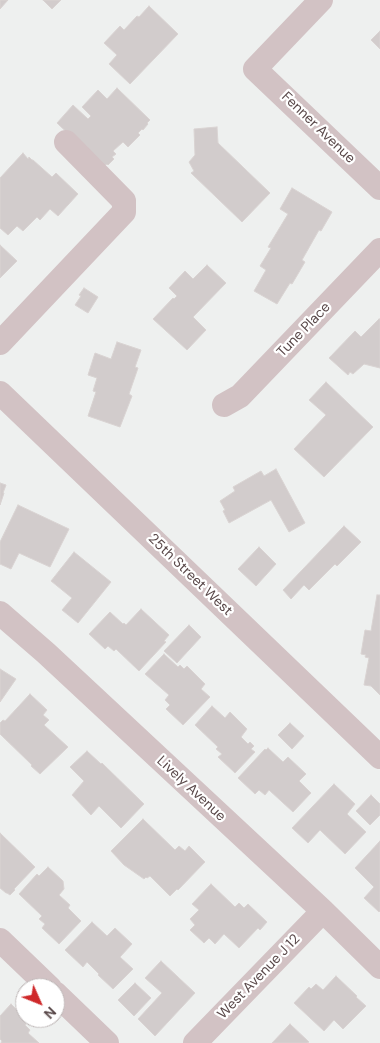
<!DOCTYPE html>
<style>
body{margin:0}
#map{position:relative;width:380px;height:1043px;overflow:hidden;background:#eef0ef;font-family:"DM Sans",sans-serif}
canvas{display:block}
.north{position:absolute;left:15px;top:978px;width:50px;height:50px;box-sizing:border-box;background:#fff;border:1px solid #bdb6b6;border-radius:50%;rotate:134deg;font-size:14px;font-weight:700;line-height:20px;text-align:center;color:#594849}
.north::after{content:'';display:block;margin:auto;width:18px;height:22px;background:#cf292b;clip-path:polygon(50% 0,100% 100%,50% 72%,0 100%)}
</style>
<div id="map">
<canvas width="380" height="1043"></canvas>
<div class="north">N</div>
</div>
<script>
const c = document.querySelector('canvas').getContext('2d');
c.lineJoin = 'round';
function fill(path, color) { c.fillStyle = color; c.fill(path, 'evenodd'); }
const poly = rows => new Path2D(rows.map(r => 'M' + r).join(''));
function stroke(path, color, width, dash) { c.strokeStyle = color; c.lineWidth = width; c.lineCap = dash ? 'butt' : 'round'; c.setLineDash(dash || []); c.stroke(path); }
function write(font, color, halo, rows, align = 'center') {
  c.font = font + ' "DM Sans",sans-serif'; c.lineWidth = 4.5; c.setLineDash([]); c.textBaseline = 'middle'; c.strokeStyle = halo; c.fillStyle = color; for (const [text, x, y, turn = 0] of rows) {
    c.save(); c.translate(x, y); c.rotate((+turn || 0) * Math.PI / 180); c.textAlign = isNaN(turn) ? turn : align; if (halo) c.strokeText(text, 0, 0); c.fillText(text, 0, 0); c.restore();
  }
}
const building = poly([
 [0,0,8,0,0,9,0,0],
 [43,0,61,0,52,9,43,0],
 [149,6,178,34,130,84,109,64,117,55,104,43,120,26,124,30,137,16,139,17,149,6],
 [380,31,380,49,371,40,380,31],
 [117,88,150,120,147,123,148,124,143,130,142,129,138,133,140,135,128,147,123,142,113,151,116,154,112,157,114,159,108,165,107,164,103,167,57,123,73,105,88,119,91,116,82,107,98,90,107,99,117,88],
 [217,127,218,143,270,193,242,222,191,173,194,171,189,162,195,155,194,129,217,127],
 [23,153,28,159,29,157,32,160,33,160,52,177,56,173,78,194,58,216,50,209,40,220,37,217,23,231,17,226,8,235,0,228,0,178,23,153],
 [292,188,332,212,321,231,319,230,302,260,305,262,292,284,290,283,277,304,254,291,266,270,260,266,271,248,268,247,288,214,280,209,292,188],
 [0,245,17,261,0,278,0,245],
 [207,265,226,283,193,317,206,330,187,350,153,319,173,298,174,299,177,296,169,288,185,271,193,279,207,265],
 [84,288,98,297,88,313,75,305,81,296,79,295,84,288],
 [379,319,380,319,380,368,364,364,353,374,350,372,348,375,329,358,355,331,361,337,379,319],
 [117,342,141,350,135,367,138,368,129,394,132,396,120,427,88,416,96,392,93,391,97,378,88,375,95,353,111,359,117,342],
 [326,382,373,427,324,477,294,449,326,415,309,400,326,382],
 [276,469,305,523,289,532,271,500,229,523,223,511,225,510,220,501,235,491,233,487,261,471,264,476,276,469],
 [0,483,6,485,3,493,4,493,0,505,0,483],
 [18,505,69,529,50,567,19,553,11,569,0,564,0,542,18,505],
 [344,526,361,542,337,566,335,564,309,590,304,585,291,599,283,590,344,526],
 [259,547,276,564,256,586,238,569,259,547],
 [74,552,111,582,78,623,62,610,72,598,51,581,74,552],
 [377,595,380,595,380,695,371,686,364,685,369,658,365,657,366,655,361,654,365,630,371,631,377,595],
 [141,609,169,635,164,641,166,642,139,671,116,649,114,651,108,646,105,649,89,634,110,612,123,624,124,623,126,625,141,609],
 [189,625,201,637,177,663,164,651,189,625],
 [164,654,178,667,180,665,184,669,187,666,205,684,201,689,210,697,183,725,166,709,170,705,165,700,169,695,145,674,164,654],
 [0,669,16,679,0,702,0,669],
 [30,694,47,710,43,715,49,720,44,725,68,747,40,774,31,766,32,765,0,734,0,723,3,720,5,721,30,694],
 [212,706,225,718,230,712,247,729,241,737,248,744,250,742,254,746,251,749,255,752,235,773,218,757,222,754,216,749,218,747,195,725,212,706],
 [290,723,304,736,292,749,278,735,290,723],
 [268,748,283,762,288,757,306,774,299,781,311,793,293,812,269,790,265,795,259,790,255,794,238,778,265,749,266,750,268,748],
 [87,751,101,764,102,763,144,804,121,828,99,806,91,815,72,795,84,781,70,767,87,751],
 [334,784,355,804,347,814,366,832,345,854,320,830,308,843,292,828,334,784],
 [371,795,380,804,380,815,370,825,356,811,371,795],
 [143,819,175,850,179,846,185,851,189,846,205,862,178,890,177,889,170,896,150,876,147,878,146,877,144,879,124,865,111,851,143,819],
 [0,833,35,867,14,889,15,890,10,895,7,893,6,893,0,888,0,833],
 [380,841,380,911,379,912,364,898,374,887,355,868,380,841],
 [48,867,63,881,64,889,59,895,70,905,68,908,81,921,59,944,42,928,45,924,39,919,42,916,19,894,37,874,39,876,48,867],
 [211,884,235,907,239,903,244,908,248,904,267,922,260,930,258,928,239,948,224,934,215,944,209,938,204,943,190,930,195,925,190,919,199,910,192,904,211,884],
 [92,922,107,936,115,928,132,944,120,957,133,969,113,989,98,975,99,974,87,962,83,967,65,950,92,922],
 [161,961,195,993,155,1036,138,1019,162,993,145,978,161,961],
 [336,976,357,996,356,997,366,1006,343,1029,334,1020,324,1031,294,1003,309,987,311,989,316,984,323,990,336,976],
 [135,983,151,998,134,1016,118,1000,135,983],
 [11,1004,28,1021,25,1025,30,1030,28,1033,39,1043,1,1043,2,1041,0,1039,0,1016,11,1004],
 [290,1024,309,1042,307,1043,272,1043,290,1024]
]);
const minor = poly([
 [321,0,255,69,380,188],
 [0,343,124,212,124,201,66,142],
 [0,393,380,757],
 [224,405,240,396,380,250],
 [0,613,46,653,323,911,380,967],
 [0,940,50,988],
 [55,993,107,1043],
 [195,1043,323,911]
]);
const streetNames = [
 ["Fenner Avenue",318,128,44],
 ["Tune Place",304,330,-46],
 ["25th Street West",190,575,44],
 ["Lively Avenue",191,789,43],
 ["West Avenue J 12",259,977,-46]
];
fill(building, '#d2cccc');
stroke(building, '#d9d3d2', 1);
stroke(minor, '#d2c2c4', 24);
write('14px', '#594849', '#fff', streetNames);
</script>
